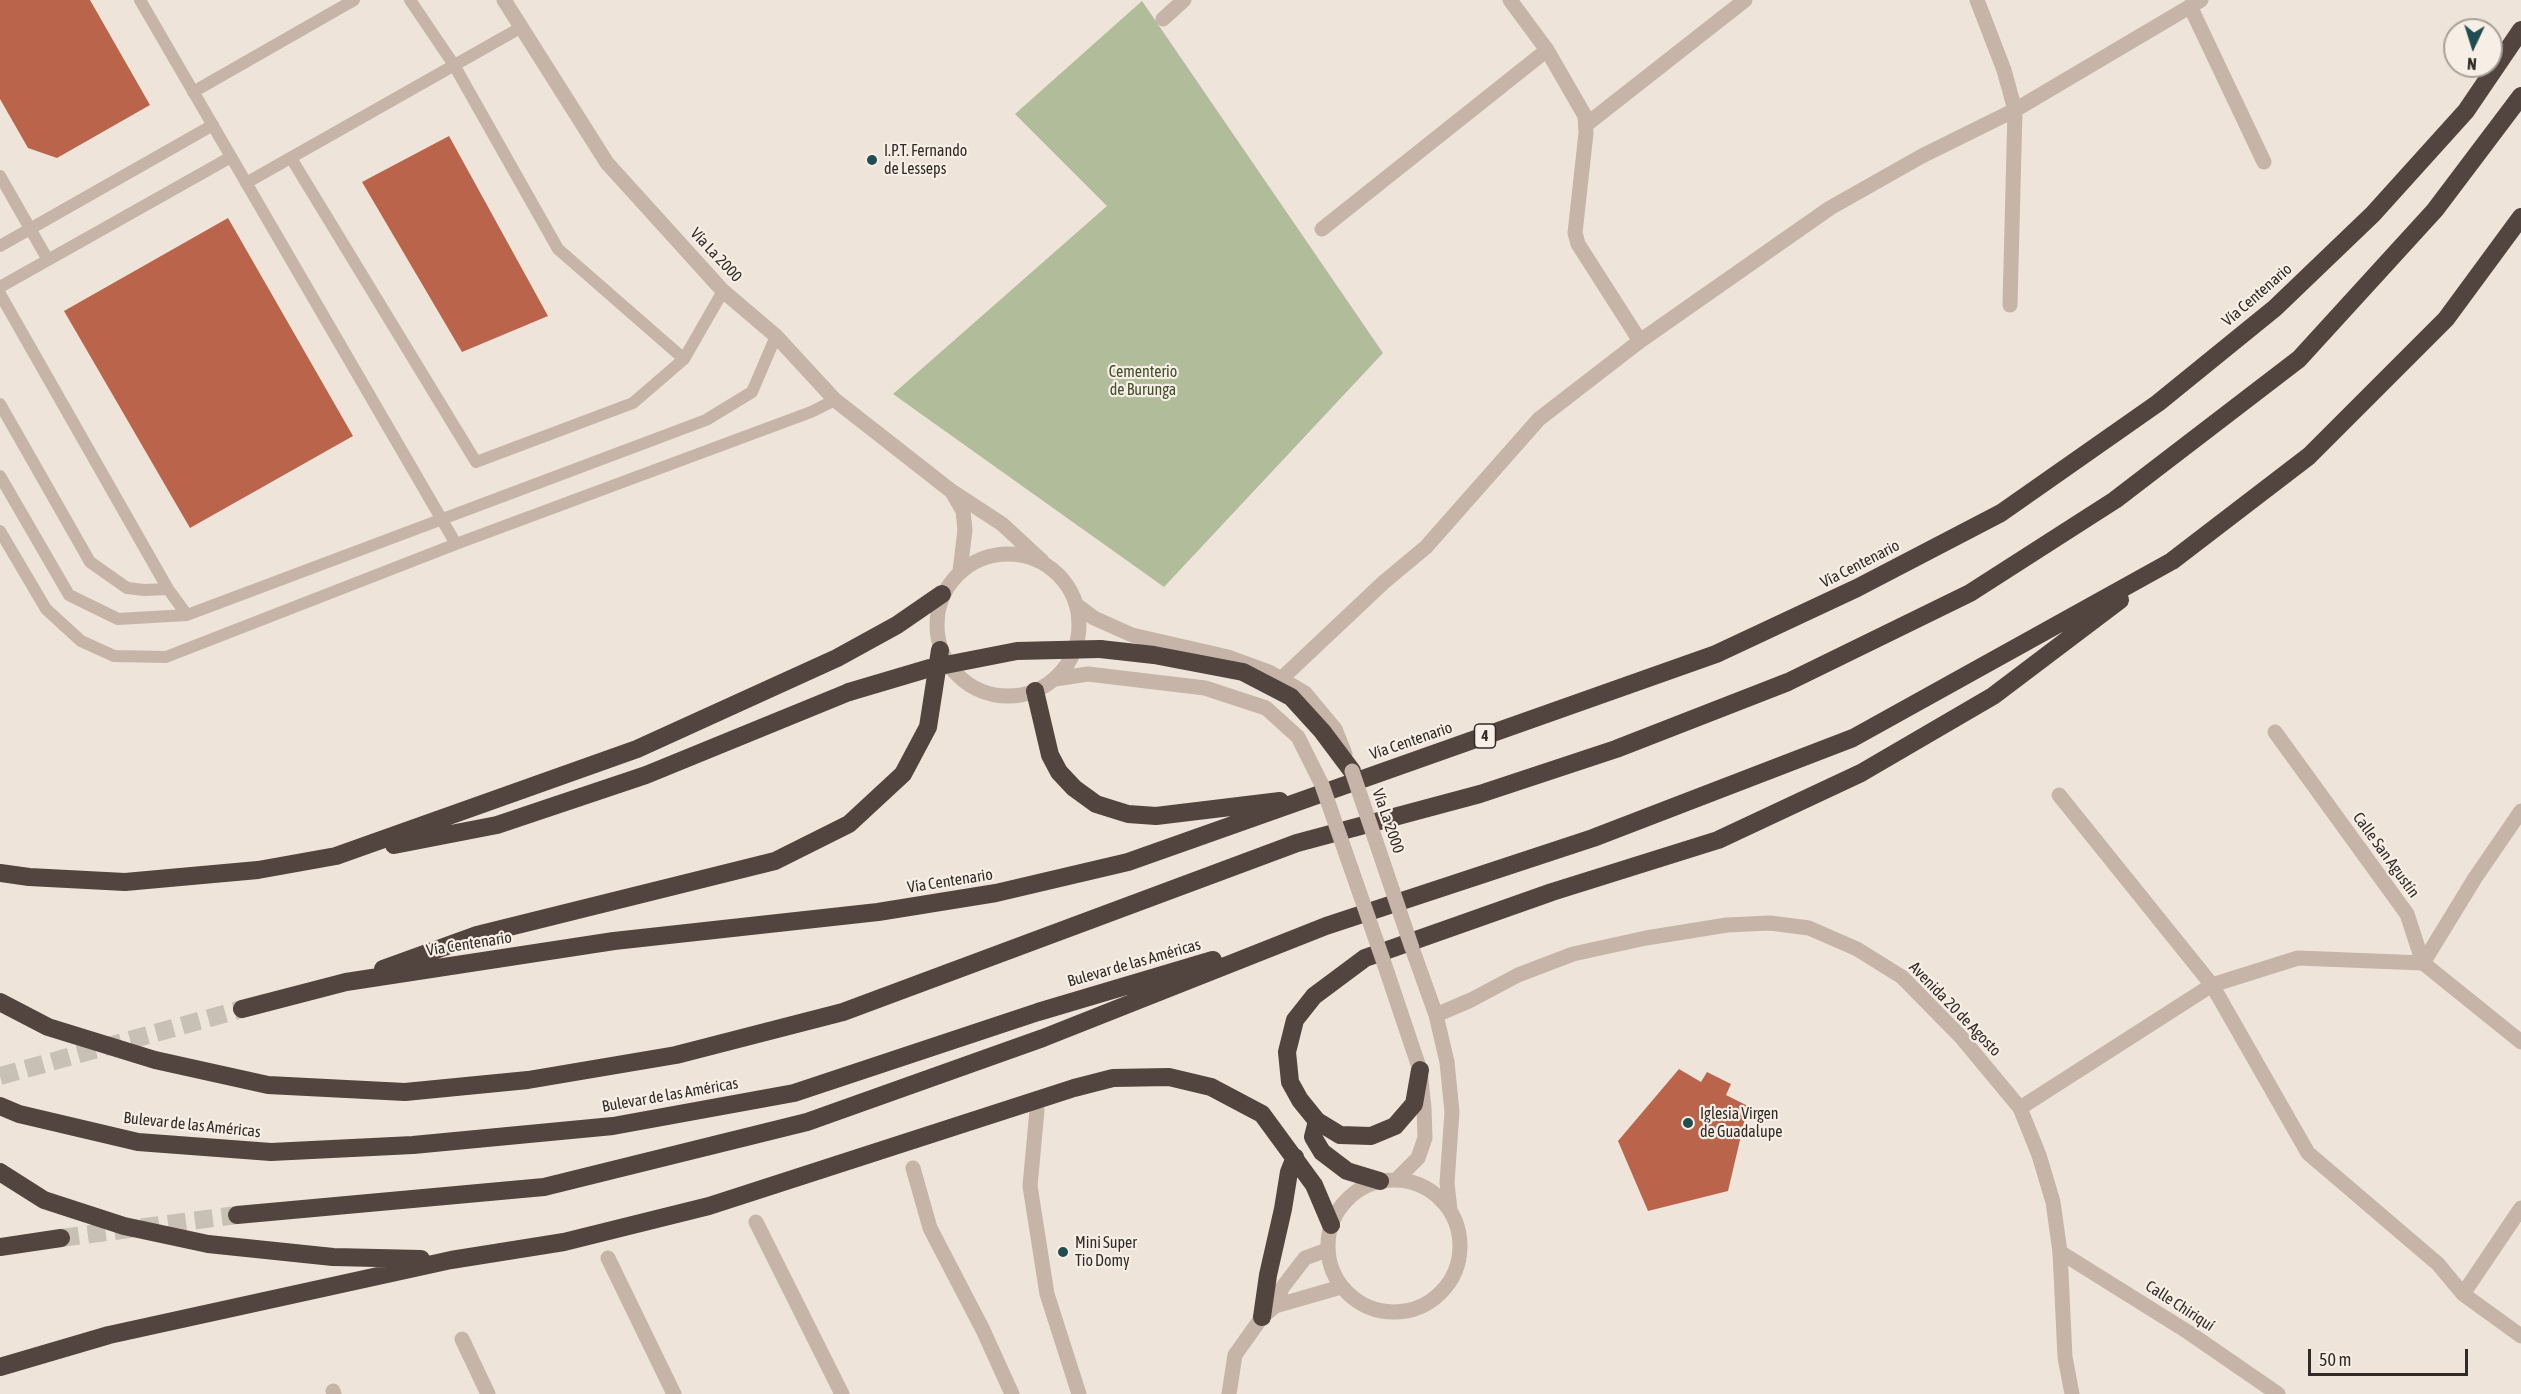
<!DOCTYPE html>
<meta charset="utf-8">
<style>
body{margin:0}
#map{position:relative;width:2521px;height:1394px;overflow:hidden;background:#eee4d9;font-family:"Asap Condensed",sans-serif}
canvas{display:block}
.north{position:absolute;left:2443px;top:18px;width:60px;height:60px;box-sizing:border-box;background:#f7efe5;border:2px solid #a8a099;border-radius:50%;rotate:184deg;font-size:16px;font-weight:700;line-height:24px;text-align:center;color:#322a27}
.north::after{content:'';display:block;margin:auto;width:21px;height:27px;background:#204d50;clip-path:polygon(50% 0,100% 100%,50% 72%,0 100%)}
.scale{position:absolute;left:2308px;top:1349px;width:160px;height:27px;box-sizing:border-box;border:3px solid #322a27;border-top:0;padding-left:8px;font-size:18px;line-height:21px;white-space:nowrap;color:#322a27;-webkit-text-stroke:4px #f7efe5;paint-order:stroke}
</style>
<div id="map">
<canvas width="2521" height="1394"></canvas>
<div class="north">N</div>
<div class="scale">50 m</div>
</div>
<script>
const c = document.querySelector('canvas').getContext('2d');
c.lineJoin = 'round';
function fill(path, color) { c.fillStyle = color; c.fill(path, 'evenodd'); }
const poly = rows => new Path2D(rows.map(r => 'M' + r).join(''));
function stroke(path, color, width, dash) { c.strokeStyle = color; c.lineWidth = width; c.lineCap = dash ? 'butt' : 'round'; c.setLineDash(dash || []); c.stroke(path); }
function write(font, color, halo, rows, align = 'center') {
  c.font = font + ' "Asap Condensed",sans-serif'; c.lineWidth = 4.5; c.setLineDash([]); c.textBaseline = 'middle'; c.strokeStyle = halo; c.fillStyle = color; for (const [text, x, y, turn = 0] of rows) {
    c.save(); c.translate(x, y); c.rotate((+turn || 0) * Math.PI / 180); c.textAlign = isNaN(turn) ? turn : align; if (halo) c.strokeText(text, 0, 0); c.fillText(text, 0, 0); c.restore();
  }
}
const green = poly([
 [1142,1,1383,353,1164,587,893,394,1107,206,1015,114]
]);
const building = poly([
 [0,0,90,0,150,105,57,158,28,148,0,99],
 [449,136,548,316,462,352,362,182],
 [228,218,353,436,190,528,64,311],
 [1679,1069,1701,1082,1707,1072,1731,1084,1726,1095,1748,1106,1728,1191,1648,1211,1618,1141]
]);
const motorwayTunnel = poly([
 [0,1076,242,1009],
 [61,1238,237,1215]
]);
const service = poly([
 [140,0,456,544],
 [410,0,454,65,558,249,684,359],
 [193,92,354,0],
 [291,158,476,462,633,403,684,359,723,291],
 [0,176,48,260],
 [246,183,520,28],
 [0,246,213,125],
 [0,287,231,157],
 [0,294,168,589,187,615],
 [0,404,90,562,127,588,144,590,168,589],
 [0,476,69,595,118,619,187,615,706,420,752,392,776,336],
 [0,531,46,609,81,641,114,656,166,657,456,544,811,412,835,400]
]);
const minor = poly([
 [1510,0,1547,50,1585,116,1586,133,1575,233,1578,244,1640,341],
 [1977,0,2004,70,2015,110,2010,305],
 [2190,6,2264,162],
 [1163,19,1184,0],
 [1587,124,1745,0],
 [1322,229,1547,50],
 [1281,679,1384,582,1426,547,1539,419,1640,341,1830,208,1922,156,2015,110,2201,0],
 [2275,732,2407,914,2423,963,2521,1042],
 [2059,795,2212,985,2308,1153,2438,1264,2463,1294,2521,1336],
 [1037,1110,1030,1186,1047,1294,1079,1394],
 [913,1168,930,1228,983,1330,1012,1394],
 [756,1222,842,1394],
 [2060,1252,2188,1332,2278,1394],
 [608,1258,674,1394],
 [2463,1294,2521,1208],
 [462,1339,488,1394],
 [333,1391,334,1394]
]);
const tertiary = poly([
 [504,0,607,163,723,291,776,336,835,400,950,490,1002,524,1042,561],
 [952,492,963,511,965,530,960,571],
 '937 625a71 71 0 1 1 142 0a71 71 0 1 1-142 0Z',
 [1078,606,1094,618,1132,635,1228,657,1269,672,1305,693,1335,729,1345,754],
 [1055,679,1088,674,1205,688,1266,708,1298,737,1322,785],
 [1412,948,1436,1015,1447,1062,1452,1112,1447,1183,1450,1210],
 [1383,960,1420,1070,1424,1108,1425,1138,1418,1158,1396,1180],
 [1436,1015,1471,1000,1518,975,1573,954,1646,938,1727,925,1770,923,1809,928,1857,949,1902,977,1961,1037,2020,1108,2039,1155,2053,1202,2060,1252,2065,1357,2072,1394],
 [2020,1108,2212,985,2298,958,2423,963,2475,878,2521,811],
 '1328 1246a66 66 0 1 1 132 0a66 66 0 1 1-132 0Z',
 [1275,1306,1282,1288,1305,1258,1327,1250],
 [1229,1394,1235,1355,1262,1317,1275,1306,1341,1287]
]);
const motorway = poly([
 [1100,649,1154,655,1243,672,1291,697,1322,731,1352,771],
 [1035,691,1050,755,1059,772,1074,788,1096,804,1128,814,1156,816,1280,801],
 [394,845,497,825,646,775,849,692],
 [0,873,29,877,125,882,258,870,336,856,637,749,837,658,897,625,942,594],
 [383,969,477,935,775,861,849,824,903,774,928,727,940,650],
 [0,1002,48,1027,155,1060,268,1085,405,1092,528,1080,676,1055,843,1012,1297,843,1480,794,1616,749,1788,682,1970,593,2115,500,2299,359,2435,210,2521,96],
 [242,1009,346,982,614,941,878,912,996,893,1128,862,1716,654,1857,588,2001,513,2158,403,2275,308,2373,214,2466,111,2521,30],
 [1420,1070,1414,1104,1395,1126,1371,1136,1340,1135,1317,1121,1300,1100,1290,1082,1287,1052,1295,1020,1314,996,1365,958,1552,892,1718,840,1861,773,1993,696,2120,600],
 [0,1106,19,1114,138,1142,271,1152,413,1145,613,1126,794,1093,1038,1012,1213,960],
 [1317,1121,1313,1137,1322,1152,1347,1171,1380,1181],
 [0,1172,44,1200,124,1226,208,1244,333,1257,421,1259],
 [237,1215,544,1187,807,1122,1043,1038,1326,926,1593,838,1853,738,2172,561,2309,456,2446,319,2521,217],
 [0,1247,61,1238],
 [1262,1317,1268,1275,1283,1209,1289,1172,1295,1157],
 [0,1367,109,1335,451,1260,564,1242,709,1206,1074,1088,1113,1078,1169,1077,1211,1087,1262,1114,1314,1185,1331,1225]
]);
const tertiaryBridge = poly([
 [1352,771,1412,948],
 [1322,785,1383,960]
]);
const motorwayBridge = poly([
 [849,692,930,668,1017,651,1100,649]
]);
const markers = [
 [872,160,6,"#204d50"],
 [1688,1123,6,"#204d50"],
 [1063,1252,6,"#204d50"]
];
const shields = [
 [1485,736,21]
];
const shieldNames = [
 ["4",1485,736]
];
const poiNames = [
 ["I.P.T. Fernando",884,151],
 ["de Lesseps",884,169],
 ["Iglesia Virgen",1700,1114],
 ["de Guadalupe",1700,1132],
 ["Mini Super",1075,1243],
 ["Tio Domy",1075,1261]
];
const streetNames = [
 ["Vía La 2000",716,255,47],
 ["Vía Centenario",2257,295,-41],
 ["Vía Centenario",1860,564,-27],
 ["Vía Centenario",1411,741,-19],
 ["Vía La 2000",1388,821,71],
 ["Calle San Agustín",2386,855,54],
 ["Vía Centenario",950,881,-9],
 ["Vía Centenario",469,944,-9],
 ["Bulevar de las Américas",1134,963,-16],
 ["Avenida 20 de Agosto",1955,1009,46],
 ["Bulevar de las Américas",670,1095,-10],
 ["Bulevar de las Américas",192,1125,6],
 ["Calle Chiriquí",2180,1306,33]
];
const parkNames = [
 ["Cementerio",1143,372],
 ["de Burunga",1143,390]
];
fill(green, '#b1bc9b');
fill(building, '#ba654b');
stroke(motorwayTunnel, '#c8bfb5', 18, [18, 9]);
stroke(service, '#c5b4a7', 12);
stroke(minor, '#c5b4a7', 15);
stroke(tertiary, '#c5b4a7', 15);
stroke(motorway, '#52443e', 18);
stroke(tertiaryBridge, '#c5b4a7', 15);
stroke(motorwayBridge, '#52443e', 18);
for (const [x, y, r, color] of markers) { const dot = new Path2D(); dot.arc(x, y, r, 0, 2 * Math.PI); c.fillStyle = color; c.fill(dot); stroke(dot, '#f7efe5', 2); }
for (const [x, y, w] of shields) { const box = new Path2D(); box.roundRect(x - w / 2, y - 12, w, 24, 4.5); c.fillStyle = '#f7efe5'; c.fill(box); stroke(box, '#322a27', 1.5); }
write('bold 15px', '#322a27', null, shieldNames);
write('16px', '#322a27', '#f7efe5', poiNames, 'left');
write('16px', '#322a27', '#f7efe5', streetNames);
write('16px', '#424e2d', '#f7efe5', parkNames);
</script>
